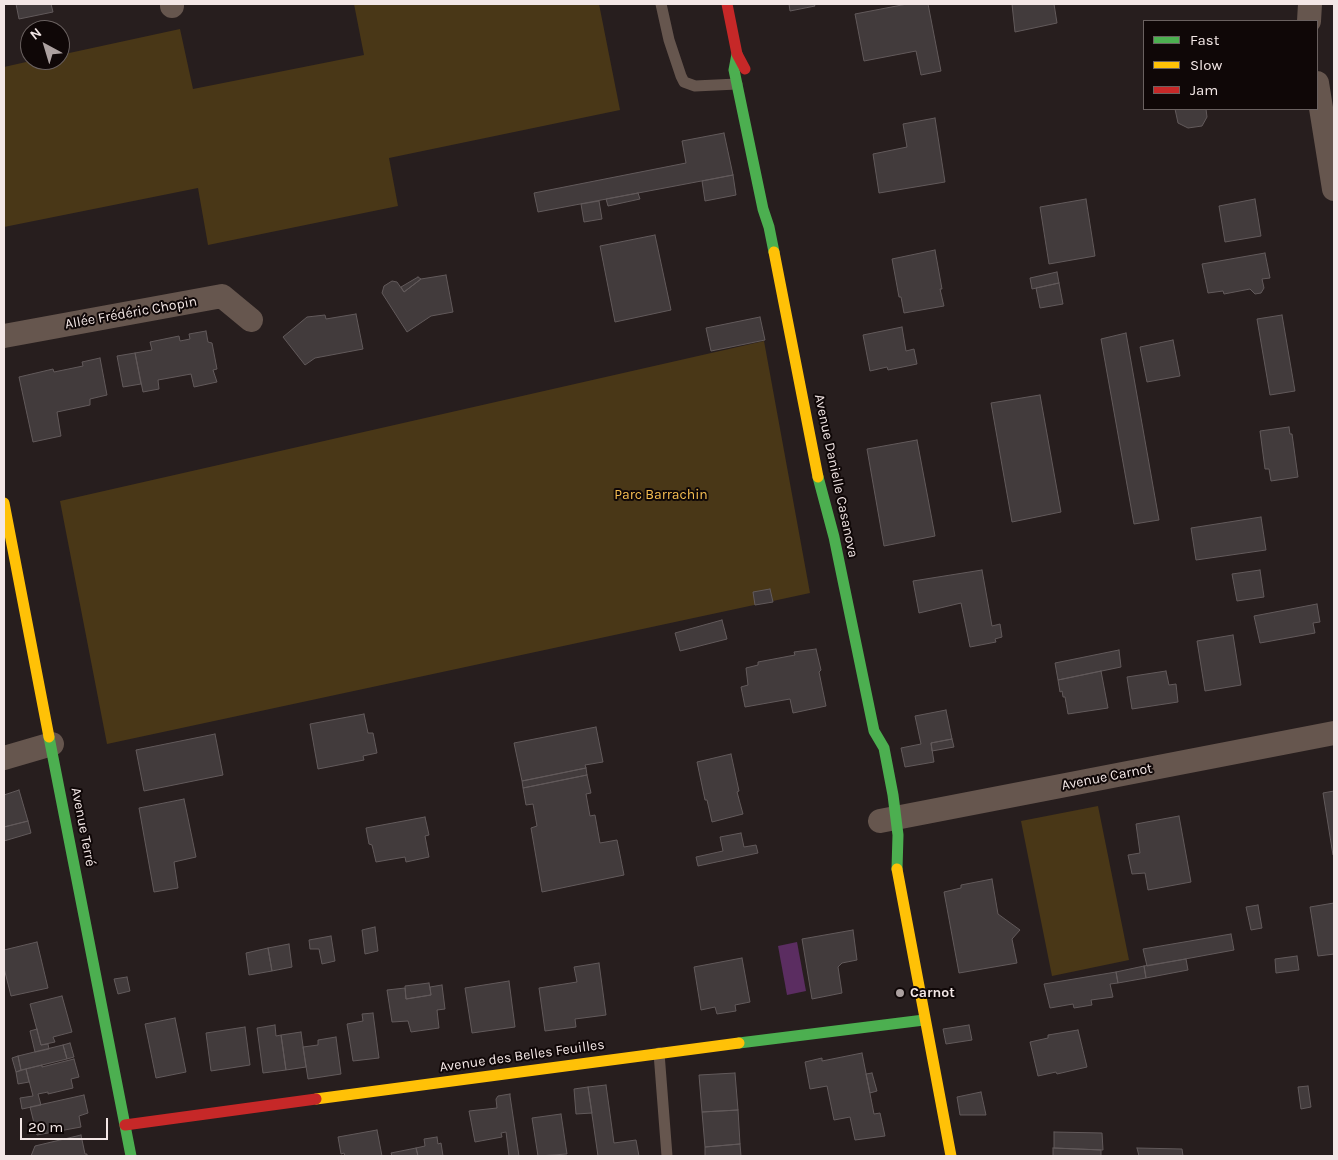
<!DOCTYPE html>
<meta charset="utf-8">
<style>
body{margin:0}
#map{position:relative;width:1338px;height:1160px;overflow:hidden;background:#271e1e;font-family:Karla,sans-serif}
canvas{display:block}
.frame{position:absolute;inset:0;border:5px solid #f3e7e6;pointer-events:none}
.legend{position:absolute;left:1143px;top:20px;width:175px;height:90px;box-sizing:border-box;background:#0f0707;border:1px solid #6a6160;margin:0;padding:6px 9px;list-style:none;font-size:15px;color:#f3e7e6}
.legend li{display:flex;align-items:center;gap:10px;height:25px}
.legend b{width:25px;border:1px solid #6a6160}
.north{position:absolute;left:20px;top:20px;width:50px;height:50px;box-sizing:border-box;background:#0f0707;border:1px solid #6a6160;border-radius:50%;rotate:321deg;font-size:14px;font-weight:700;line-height:20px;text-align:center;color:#f3e7e6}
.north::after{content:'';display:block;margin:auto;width:18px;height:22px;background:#aca1a0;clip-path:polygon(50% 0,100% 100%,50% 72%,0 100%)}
.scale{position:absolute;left:20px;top:1118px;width:88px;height:22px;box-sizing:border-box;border:2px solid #f3e7e6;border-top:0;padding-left:6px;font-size:15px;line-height:18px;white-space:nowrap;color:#f3e7e6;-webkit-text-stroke:4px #0f0707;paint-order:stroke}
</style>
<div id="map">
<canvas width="1338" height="1160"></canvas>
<div class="frame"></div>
<ul class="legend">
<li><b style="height:6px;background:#4caf50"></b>Fast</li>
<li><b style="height:6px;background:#ffc107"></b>Slow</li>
<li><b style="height:6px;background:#c62828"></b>Jam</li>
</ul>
<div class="north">N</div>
<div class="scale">20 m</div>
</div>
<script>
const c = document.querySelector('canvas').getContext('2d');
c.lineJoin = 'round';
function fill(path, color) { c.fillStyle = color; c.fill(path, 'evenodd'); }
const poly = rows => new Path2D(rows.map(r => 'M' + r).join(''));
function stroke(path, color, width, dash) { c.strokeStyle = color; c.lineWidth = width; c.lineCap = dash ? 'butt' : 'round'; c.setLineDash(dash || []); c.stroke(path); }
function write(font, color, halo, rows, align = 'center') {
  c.font = font + ' Karla,sans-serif'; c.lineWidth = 4; c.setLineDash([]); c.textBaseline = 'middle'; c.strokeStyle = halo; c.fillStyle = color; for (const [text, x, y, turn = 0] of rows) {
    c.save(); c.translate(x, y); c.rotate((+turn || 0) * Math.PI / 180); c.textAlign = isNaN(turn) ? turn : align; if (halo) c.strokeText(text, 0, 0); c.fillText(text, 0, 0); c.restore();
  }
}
const green = poly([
 [354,4,599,4,620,110,389,158,398,206,208,245,198,188,4,227,4,67,35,60,60,60,60,55,180,29,193,89,364,55],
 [764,341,810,593,107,744,60,501],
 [1098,806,1129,960,1052,976,1021,821]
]);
const water = poly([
 [797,942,806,991,787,995,778,946]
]);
const building = poly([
 [16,4,51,4,53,12,19,19,16,4],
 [789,4,814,4,815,6,790,11,789,4],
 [907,4,928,4,941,71,921,75,916,51,864,61,855,14,907,4],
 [1012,4,1054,4,1057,23,1015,32,1012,4],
 [1175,109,1206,109,1207,117,1202,126,1188,128,1178,123,1175,109],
 [935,118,945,182,879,193,873,154,907,147,903,124,935,118],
 [724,133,733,175,538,212,534,193,686,163,682,141,724,133],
 [733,175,736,195,705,201,702,181,733,175],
 [638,193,640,199,608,206,606,199,638,193],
 [1086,199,1095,256,1049,264,1040,207,1086,199],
 [1255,199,1261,236,1225,242,1219,206,1255,199],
 [599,201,602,219,584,222,581,204,599,201],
 [655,235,671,310,615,322,600,246,655,235],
 [935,250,942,289,940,289,944,306,904,313,901,297,899,297,892,259,935,250],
 [1265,253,1270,278,1262,279,1264,288,1261,293,1255,294,1250,289,1224,294,1223,291,1208,293,1202,264,1265,253],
 [1057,272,1059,283,1032,289,1030,278,1057,272],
 [446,275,453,312,431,316,407,332,382,293,384,286,392,281,397,282,404,292,421,279,446,275],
 [418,277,421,279,404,292,401,287,418,277],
 [1059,283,1063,304,1040,308,1036,288,1059,283],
 [356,314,363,349,315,358,305,365,283,337,307,317,325,315,326,319,356,314],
 [1282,315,1295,391,1270,395,1257,319,1282,315],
 [760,317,765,340,711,351,706,328,760,317],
 [902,327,906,351,914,349,917,364,888,370,887,367,870,371,863,335,902,327],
 [206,331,208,342,212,343,217,369,213,370,217,382,194,387,191,374,158,380,159,389,143,392,135,353,152,350,150,342,179,336,180,341,190,339,189,334,206,331],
 [1126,333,1159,520,1134,524,1101,339,1126,333],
 [1173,340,1180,376,1147,382,1140,347,1173,340],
 [135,353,141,384,123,387,117,356,135,353],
 [100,358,107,395,90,399,90,405,57,412,61,436,33,442,19,377,53,369,54,372,83,366,82,362,100,358],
 [1040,395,1061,512,1012,522,991,403,1040,395],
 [1289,427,1290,434,1292,434,1298,477,1271,481,1269,469,1265,469,1260,431,1289,427],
 [917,440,935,536,884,546,867,449,917,440],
 [1261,517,1266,550,1196,560,1191,528,1261,517],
 [982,570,992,626,1000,624,1002,637,995,639,996,642,970,647,961,603,919,613,913,581,982,570],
 [1260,570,1264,597,1237,601,1232,574,1260,570],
 [770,589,773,602,755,605,753,592,770,589],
 [1317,604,1320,622,1313,623,1315,633,1260,643,1254,616,1317,604],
 [722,620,727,639,680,651,675,633,722,620],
 [1233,635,1241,685,1205,691,1197,641,1233,635],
 [816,649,821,670,819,672,826,706,793,713,790,699,745,707,741,687,748,685,746,668,758,665,758,662,795,655,794,652,816,649],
 [1119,650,1121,667,1058,680,1055,663,1119,650],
 [1101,671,1108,708,1068,714,1065,697,1063,697,1062,691,1060,692,1058,680,1101,671],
 [1166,671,1169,685,1176,684,1178,702,1132,709,1127,677,1166,671],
 [946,710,952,739,931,743,934,762,905,767,901,748,921,744,915,716,946,710],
 [364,714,368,733,373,733,377,753,363,756,364,760,318,769,310,724,364,714],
 [596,727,603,762,585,765,586,768,522,781,514,743,596,727],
 [215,734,223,775,144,791,136,750,215,734],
 [952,739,954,747,932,751,931,743,952,739],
 [731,754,739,791,737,792,743,814,712,822,707,800,705,800,697,762,731,754],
 [586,768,587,775,523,788,522,781,586,768],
 [587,775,591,793,586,794,590,816,595,815,600,843,617,840,624,875,542,892,531,828,537,826,533,804,526,805,523,788,587,775],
 [19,790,28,821,4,827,4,795,19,790],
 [1334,791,1334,855,1333,855,1323,793,1334,791],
 [184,799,196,857,174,862,178,888,154,892,139,808,184,799],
 [1179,816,1191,882,1148,890,1145,873,1132,874,1128,855,1140,853,1136,824,1179,816],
 [425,817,429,835,425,836,429,857,406,862,405,857,376,862,372,845,369,844,366,828,425,817],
 [28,821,31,833,4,841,4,827,28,821],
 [741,833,744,847,756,845,758,853,698,866,696,857,723,851,720,837,741,833],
 [992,879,998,914,1020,930,1012,939,1017,963,959,973,944,892,961,888,961,885,992,879],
 [1334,903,1334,954,1318,956,1310,907,1334,903],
 [1258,905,1262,928,1251,930,1246,907,1258,905],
 [375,927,378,951,365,954,362,930,375,927],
 [853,930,857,960,842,963,838,967,842,993,812,999,802,939,853,930],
 [1231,934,1234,950,1147,966,1143,949,1231,934],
 [331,936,335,961,322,964,319,949,310,949,309,940,331,936],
 [37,942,48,988,11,996,4,968,4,950,37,942],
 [289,944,292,967,272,971,268,948,289,944],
 [268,948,272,971,249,975,246,953,268,948],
 [1297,956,1299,970,1276,973,1275,959,1297,956],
 [742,958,750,1002,735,1005,736,1011,717,1014,715,1007,701,1010,694,967,742,958],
 [1186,959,1188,970,1146,978,1144,966,1186,959],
 [599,963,606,1015,575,1019,576,1027,545,1031,539,988,577,982,574,967,599,963],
 [1144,966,1146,978,1118,983,1116,972,1144,966],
 [1116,972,1118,983,1110,984,1113,997,1091,1000,1092,1005,1074,1008,1073,1004,1050,1008,1044,984,1116,972],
 [127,977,130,991,118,994,114,979,127,977],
 [509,981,515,1027,472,1033,465,988,509,981],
 [429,983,431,995,406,999,405,986,429,983],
 [442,985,445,1009,437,1010,439,1028,411,1032,408,1021,392,1022,387,990,405,988,406,999,431,995,430,987,442,985],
 [62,996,72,1032,53,1037,55,1042,41,1045,30,1004,62,996],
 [373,1013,379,1058,353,1061,347,1024,363,1021,362,1014,373,1013],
 [175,1018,186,1072,156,1078,145,1024,175,1018],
 [275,1025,276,1036,281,1035,286,1070,263,1073,257,1028,275,1025],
 [969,1025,972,1040,946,1044,943,1029,969,1025],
 [245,1027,250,1065,211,1071,206,1033,245,1027],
 [37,1029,41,1045,48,1044,49,1049,35,1052,30,1031,37,1029],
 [1078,1030,1087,1067,1057,1074,1056,1072,1038,1076,1030,1042,1048,1038,1048,1035,1078,1030],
 [301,1032,306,1067,286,1070,281,1035,301,1032],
 [336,1037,341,1074,308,1079,303,1047,318,1045,318,1040,336,1037],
 [70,1043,74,1057,67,1059,63,1045,70,1043],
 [63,1045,67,1059,21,1070,18,1056,63,1045],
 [862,1053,874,1114,880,1113,885,1136,855,1140,850,1117,834,1120,827,1086,810,1089,805,1062,822,1058,822,1061,862,1053],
 [18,1056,21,1070,16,1072,12,1058,18,1056],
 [74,1059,79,1077,71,1079,73,1088,48,1094,48,1092,38,1094,41,1105,22,1109,20,1098,33,1096,26,1069,42,1065,42,1067,74,1059],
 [26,1069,29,1082,18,1084,16,1072,26,1069],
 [735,1073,738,1110,702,1112,699,1075,735,1073],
 [872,1073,877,1091,870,1093,866,1074,872,1073],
 [606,1085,614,1143,636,1140,639,1156,598,1156,588,1087,606,1085],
 [1308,1086,1311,1107,1301,1109,1298,1087,1308,1086],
 [588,1087,592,1113,576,1114,574,1089,588,1087],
 [981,1092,986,1115,960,1115,957,1097,981,1092],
 [510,1094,510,1096,519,1156,509,1156,506,1132,501,1133,502,1137,475,1142,469,1111,497,1108,496,1099,498,1096,510,1094],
 [84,1095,88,1113,79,1116,81,1127,37,1135,30,1107,84,1095],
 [738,1110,740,1144,705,1147,702,1112,738,1110],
 [561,1114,567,1154,538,1156,532,1118,561,1114],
 [377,1130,382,1156,345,1156,344,1153,341,1154,338,1137,377,1130],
 [1054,1132,1102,1133,1103,1150,1054,1148,1054,1132],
 [81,1135,85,1154,87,1154,87,1156,31,1156,35,1146,81,1135],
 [437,1137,438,1144,441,1143,443,1156,418,1156,416,1148,425,1146,424,1139,437,1137],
 [740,1144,741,1156,705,1156,705,1147,740,1144],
 [416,1148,418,1156,392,1156,391,1153,416,1148],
 [1053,1148,1101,1150,1101,1156,1053,1156,1053,1148],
 [1137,1148,1182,1149,1183,1156,1139,1156,1137,1148]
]);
const lane = poly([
 [661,4,669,40,681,76,684,82,695,86,737,84],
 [659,1053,667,1156]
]);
const street = poly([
 [172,4,172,6],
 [1309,21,1310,4],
 [1317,83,1334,189],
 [4,336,222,296,251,320],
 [4,758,52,744],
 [880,821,1334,733]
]);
const fast = poly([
 [737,54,734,70,763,209,769,227,774,252],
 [818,477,834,537,874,731,884,748,893,795,898,835,897,869],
 [49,737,131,1156],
 [739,1043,924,1020]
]);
const slow = poly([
 [774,252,818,477],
 [4,503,49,737],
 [897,869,951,1156],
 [316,1099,739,1043]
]);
const jam = poly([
 [727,4,737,54,745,69],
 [125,1125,316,1099]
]);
const markers = [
 [900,993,5,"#aca1a0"]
];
const streetNames = [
 ["Allée Frédéric Chopin",131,313,-10],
 ["Avenue Danielle Casanova",836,476,78],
 ["Avenue Carnot",1107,777,-11],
 ["Avenue Terré",83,827,79],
 ["Avenue des Belles Feuilles",522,1056,-8]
];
const parkNames = [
 ["Parc Barrachin",661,495]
];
const poiNames = [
 ["Carnot",910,993]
];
fill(green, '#493717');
fill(water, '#5b2d61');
fill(building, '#423b3c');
stroke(building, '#625a5b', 1);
stroke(lane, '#66564e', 11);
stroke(street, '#66564e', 24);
stroke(fast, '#4caf50', 11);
stroke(slow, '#ffc107', 11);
stroke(jam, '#c62828', 11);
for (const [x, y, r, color] of markers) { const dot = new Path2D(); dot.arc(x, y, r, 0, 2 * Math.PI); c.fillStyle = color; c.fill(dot); stroke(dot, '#0f0707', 2); }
write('14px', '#f3e7e6', '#0f0707', streetNames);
write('14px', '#f8bf52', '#0f0707', parkNames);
write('bold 14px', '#f3e7e6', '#0f0707', poiNames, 'left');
</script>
